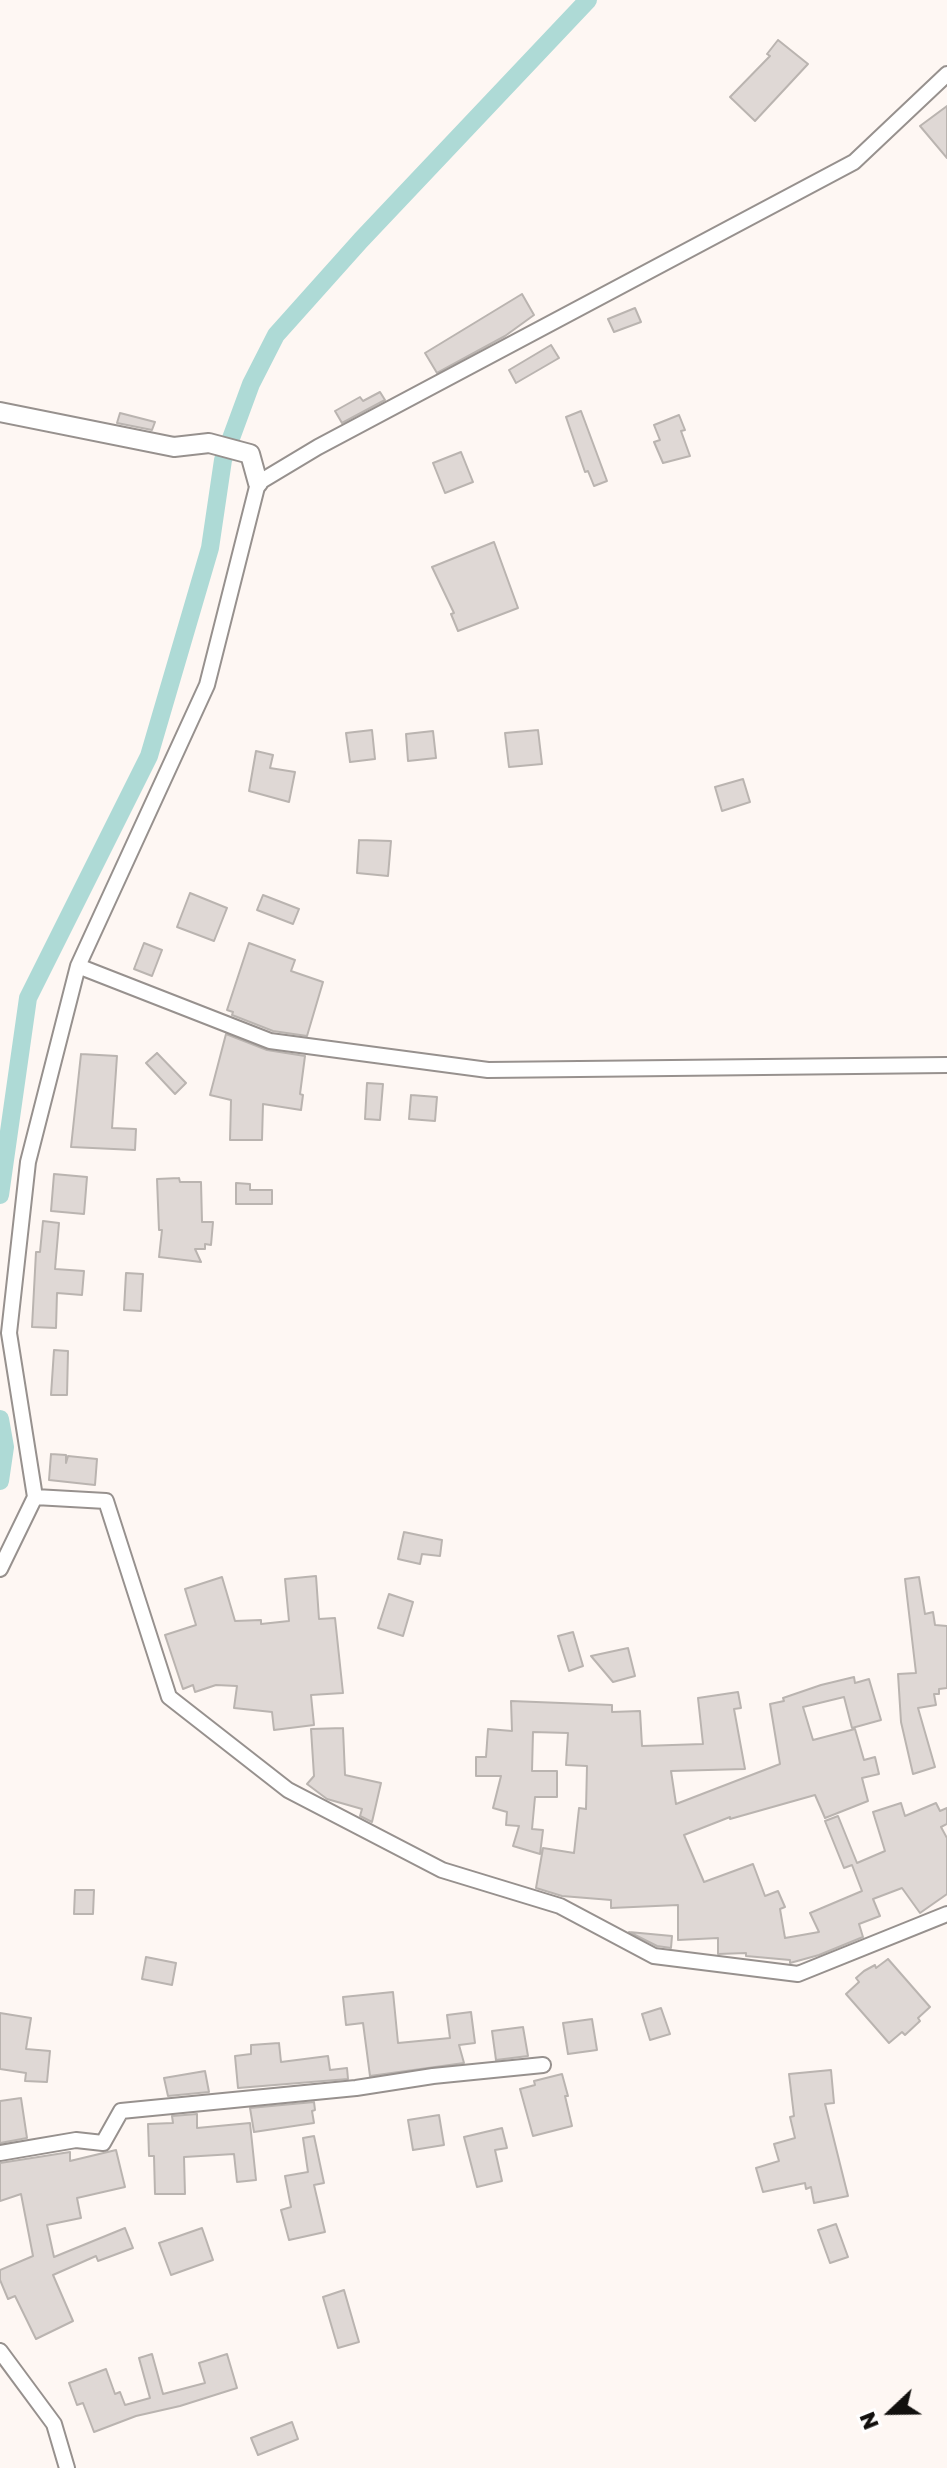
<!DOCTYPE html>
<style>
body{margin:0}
#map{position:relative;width:947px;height:2468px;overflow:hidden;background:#fef7f3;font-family:"Golos Text",sans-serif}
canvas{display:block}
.north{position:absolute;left:851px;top:2372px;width:80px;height:80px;-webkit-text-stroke:6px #fff;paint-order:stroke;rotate:248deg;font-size:22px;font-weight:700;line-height:32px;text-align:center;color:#12100e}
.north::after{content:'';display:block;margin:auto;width:28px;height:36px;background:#12100e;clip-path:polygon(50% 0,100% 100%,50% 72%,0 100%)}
</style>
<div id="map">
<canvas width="947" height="2468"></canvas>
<div class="north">N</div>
</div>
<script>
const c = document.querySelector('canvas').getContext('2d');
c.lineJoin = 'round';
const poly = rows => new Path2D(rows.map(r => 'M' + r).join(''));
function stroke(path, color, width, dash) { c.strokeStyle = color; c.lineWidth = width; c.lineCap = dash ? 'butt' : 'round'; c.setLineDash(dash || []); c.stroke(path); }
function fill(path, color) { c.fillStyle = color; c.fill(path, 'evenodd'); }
const canal = poly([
 [0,1195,28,998,149,756,210,548,223,460,251,384,276,335,361,240,588,0],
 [0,1419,5,1447,0,1481]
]);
const building = poly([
 [778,40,808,64,755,121,730,97,770,56,767,54,778,40],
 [947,106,947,158,920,126,947,106],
 [522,294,534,315,505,336,437,373,425,353,522,294],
 [635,308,641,322,614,332,608,319,635,308],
 [551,345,559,358,516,383,509,370,551,345],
 [380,392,385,400,342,423,335,411,360,397,363,401,380,392],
 [581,411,607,481,594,486,588,471,585,472,566,417,581,411],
 [120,413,155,422,152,430,117,423,120,413],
 [679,415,685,430,681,431,690,456,663,463,654,442,660,440,654,425,679,415],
 [461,452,473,482,445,493,433,463,461,452],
 [494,542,518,608,458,631,451,614,454,613,432,567,494,542],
 [372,730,375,759,350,762,346,733,372,730],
 [538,730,542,764,509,767,505,733,538,730],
 [433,731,436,758,408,761,406,734,433,731],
 [256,751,273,755,270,768,295,772,289,802,249,791,256,751],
 [743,779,750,802,722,811,715,787,743,779],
 [359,840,391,841,388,876,357,873,359,840],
 [190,893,227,908,214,941,177,927,190,893],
 [263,895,299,909,293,924,257,910,263,895],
 [144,943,162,950,152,976,134,969,144,943],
 [249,943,295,960,291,971,323,982,307,1036,273,1031,232,1015,233,1012,227,1010,249,943],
 [226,1034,267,1050,305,1056,300,1094,303,1095,301,1110,263,1104,262,1140,230,1140,231,1100,210,1095,226,1034],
 [157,1053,186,1083,175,1094,146,1063,157,1053],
 [81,1054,117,1056,112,1128,136,1129,135,1150,71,1147,81,1054],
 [367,1083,383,1084,380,1120,365,1119,367,1083],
 [411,1095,437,1097,435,1121,409,1119,411,1095],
 [54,1174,87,1177,84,1214,51,1211,54,1174],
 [179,1178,180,1182,201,1182,202,1222,213,1222,211,1245,205,1244,205,1249,195,1249,201,1262,159,1257,162,1230,159,1230,157,1179,179,1178],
 [236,1183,250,1184,250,1190,272,1190,272,1204,236,1204,236,1183],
 [43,1221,59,1223,55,1269,84,1271,82,1295,57,1293,56,1328,32,1327,36,1252,40,1252,43,1221],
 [126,1273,143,1274,141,1311,124,1310,126,1273],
 [54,1350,68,1351,67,1395,51,1395,54,1350],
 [51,1454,66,1455,66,1463,68,1456,97,1459,95,1485,49,1480,51,1454],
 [404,1532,442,1540,440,1556,422,1554,420,1564,398,1559,404,1532],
 [316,1576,319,1619,335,1618,343,1693,311,1695,314,1725,274,1730,272,1712,234,1708,237,1686,216,1685,195,1692,193,1685,183,1689,165,1635,196,1625,185,1589,222,1577,235,1621,261,1620,261,1624,289,1621,285,1579,316,1576],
 [919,1577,925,1614,933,1612,935,1625,947,1626,947,1688,939,1689,939,1694,934,1694,936,1705,918,1708,935,1767,913,1774,901,1722,898,1674,916,1673,905,1579,919,1577],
 [389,1594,413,1602,403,1636,378,1628,389,1594],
 [573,1632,583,1666,569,1671,558,1636,573,1632],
 [628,1648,635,1676,613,1682,591,1656,628,1648],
 [854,1677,855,1683,869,1679,881,1720,852,1728,844,1697,803,1707,813,1740,855,1729,864,1760,875,1757,879,1774,862,1778,868,1801,825,1818,815,1795,730,1819,730,1817,684,1835,704,1882,753,1864,765,1896,778,1891,785,1907,780,1909,785,1938,819,1932,810,1913,862,1891,852,1865,844,1868,825,1821,838,1816,857,1863,885,1851,873,1812,901,1803,905,1816,936,1803,940,1811,947,1808,947,1824,941,1827,947,1838,947,1894,920,1913,902,1888,873,1899,880,1916,859,1924,863,1937,819,1955,790,1963,790,1960,746,1956,746,1953,718,1954,718,1938,678,1940,678,1905,611,1908,611,1900,562,1896,536,1888,543,1848,574,1853,579,1808,586,1809,587,1766,566,1765,568,1733,533,1732,532,1771,557,1771,557,1797,535,1797,532,1829,543,1830,540,1854,513,1846,519,1826,506,1825,507,1812,493,1808,501,1776,476,1776,476,1757,486,1757,488,1729,512,1731,511,1701,612,1705,612,1712,640,1711,642,1746,703,1744,698,1698,738,1692,741,1708,734,1709,745,1769,671,1771,676,1804,780,1764,770,1704,784,1701,783,1698,821,1685,854,1677],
 [343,1728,345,1775,381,1783,372,1822,360,1816,362,1809,327,1799,307,1784,314,1776,311,1729,343,1728],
 [75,1890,94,1890,93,1914,74,1914,75,1890],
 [629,1932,672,1936,671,1948,657,1946,629,1932],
 [146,1957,176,1963,172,1985,142,1979,146,1957],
 [888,1959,930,2007,918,2018,920,2021,905,2035,902,2032,889,2043,846,1994,859,1982,856,1978,864,1971,875,1965,876,1968,888,1959],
 [393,1992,398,2043,450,2038,447,2015,471,2012,475,2043,459,2045,464,2063,370,2076,363,2023,346,2025,343,1997,393,1992],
 [661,2008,670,2034,650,2040,642,2014,661,2008],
 [0,2013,31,2018,26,2049,50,2051,47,2082,25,2081,26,2073,0,2069,0,2013],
 [592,2019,597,2050,568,2054,563,2023,592,2019],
 [523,2027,528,2056,496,2060,492,2031,523,2027],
 [279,2043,281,2062,328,2056,330,2070,347,2068,348,2079,238,2088,235,2056,251,2054,251,2045,279,2043],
 [831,2070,834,2103,825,2104,848,2196,814,2203,811,2187,806,2189,805,2183,763,2192,756,2168,779,2161,774,2144,795,2138,790,2117,794,2116,789,2074,831,2070],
 [205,2071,209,2092,168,2096,164,2078,205,2071],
 [562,2074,568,2096,565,2096,572,2126,533,2136,520,2089,535,2085,534,2081,562,2074],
 [21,2098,27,2138,0,2143,0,2101,21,2098],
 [314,2102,315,2110,312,2111,314,2123,254,2132,250,2108,314,2102],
 [197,2114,197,2128,250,2123,256,2180,237,2182,234,2154,184,2157,185,2194,155,2194,154,2156,149,2156,148,2124,173,2123,172,2116,197,2114],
 [439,2115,444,2145,413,2150,408,2120,439,2115],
 [502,2128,507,2148,495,2150,502,2181,477,2187,464,2137,502,2128],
 [314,2136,324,2183,314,2185,325,2232,289,2240,281,2210,291,2207,285,2176,308,2172,303,2138,314,2136],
 [116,2150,125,2187,77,2198,81,2218,47,2225,54,2257,125,2228,133,2248,98,2261,96,2256,53,2275,73,2321,36,2339,15,2296,8,2299,0,2280,0,2270,33,2256,21,2194,0,2201,0,2163,70,2152,70,2161,116,2150],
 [836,2224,848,2257,830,2263,818,2230,836,2224],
 [202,2228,213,2260,171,2275,159,2243,202,2228],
 [344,2290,359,2342,338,2348,323,2297,344,2290],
 [152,2354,163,2394,205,2383,199,2363,227,2354,237,2388,180,2406,136,2416,94,2432,83,2403,77,2405,69,2383,106,2369,115,2394,120,2392,125,2405,150,2398,139,2358,152,2354],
 [292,2422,298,2439,258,2455,251,2438,292,2422]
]);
const minor = poly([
 [78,966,270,1041,488,1070,947,1065],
 [35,1497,106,1501,169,1697,288,1790,442,1870,560,1906,654,1956,798,1974,947,1914],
 [0,1569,35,1497,9,1333,28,1162,78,966,207,685,258,483,318,447,854,162,947,74],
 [0,2153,76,2140,103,2143,121,2111,356,2088,433,2076,543,2065],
 [0,2351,54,2424,67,2468]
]);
const tertiary = poly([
 [0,412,174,447,209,443,250,454,258,483]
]);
stroke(canal, '#aedad6', 18);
fill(building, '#dfd8d5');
stroke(building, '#bab4b0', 2);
stroke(minor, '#97918e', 18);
stroke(tertiary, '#97918e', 22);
stroke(minor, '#fff', 14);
stroke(tertiary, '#fff', 18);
</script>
